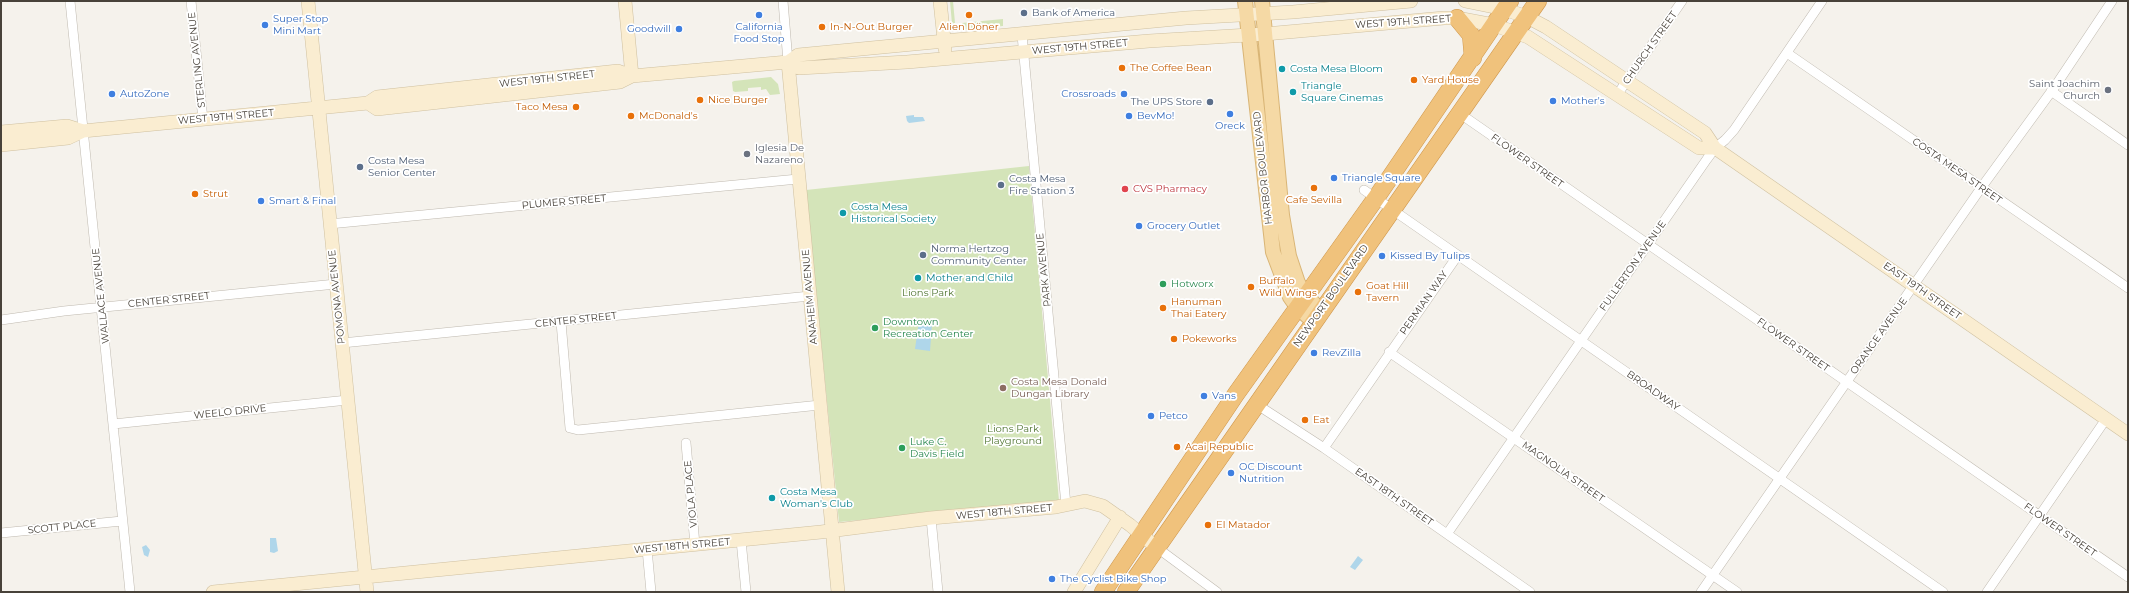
<!DOCTYPE html>
<meta charset="utf-8">
<style>
body{margin:0}
#map{position:relative;width:2129px;height:593px;overflow:hidden;background:#f5f2ec;font-family:Montserrat,sans-serif}
canvas{display:block}
.frame{position:absolute;inset:0;border:2px solid #48423a;pointer-events:none}
</style>
<div id="map">
<canvas width="2129" height="593"></canvas>
<div class="frame"></div>
</div>
<script>
const c = document.querySelector('canvas').getContext('2d');
c.lineJoin = 'round';
function fill(path, color) { c.fillStyle = color; c.fill(path, 'evenodd'); }
const poly = rows => new Path2D(rows.map(r => 'M' + r).join(''));
function stroke(path, color, width, dash) { c.strokeStyle = color; c.lineWidth = width; c.lineCap = dash ? 'butt' : 'round'; c.setLineDash(dash || []); c.stroke(path); }
function write(font, color, halo, rows, align = 'center') {
  c.font = font + ' Montserrat,sans-serif'; c.lineWidth = 3.5; c.setLineDash([]); c.textBaseline = 'middle'; c.strokeStyle = halo; c.fillStyle = color; for (const [text, x, y, turn = 0] of rows) {
    c.save(); c.translate(x, y); c.rotate((+turn || 0) * Math.PI / 180); c.textAlign = isNaN(turn) ? turn : align; if (halo) c.strokeText(text, 0, 0); c.fillText(text, 0, 0); c.restore();
  }
}
const green = poly([
 [950,1,953,1,955,23,952,24],
 [1003,19,1003,26,960,30,953,26,962,25,962,23],
 [771,77,778,84,780,94,770,95,766,89,761,90,761,87,748,88,748,91,735,92,733,91,732,82,734,81],
 [1029,166,1059,501,839,522,806,190]
]);
const water = poly([
 [914,115,914,117,923,117,925,121,909,123,907,121,906,116],
 [919,321,932,323,930,351,915,349],
 [270,538,276,538,278,551,274,553,270,552],
 [146,545,150,550,148,557,144,555,142,547],
 [1358,556,1363,560,1355,570,1350,567]
]);
const street = poly([
 [70,1,130,592],
 [191,1,203,120],
 [783,1,788,62],
 [1022,35,1066,505],
 [1787,53,2128,288],
 [2051,91,2128,145],
 [1617,95,1682,1],
 [1459,113,2128,577],
 [1364,190,1943,592],
 [329,224,798,179],
 [1,320,64,311,336,284],
 [561,322,570,428,578,430,820,405],
 [342,343,810,296],
 [1389,352,1737,592],
 [1256,404,1324,448,1530,592],
 [113,424,348,400],
 [686,443,695,545],
 [1324,448,1458,255],
 [931,518,938,592],
 [1,533,122,521],
 [1447,534,1707,159,1715,148,1725,140,1734,130,1822,1],
 [741,540,746,592],
 [1156,547,1217,592],
 [647,549,651,592],
 [1701,592,1981,188,2056,85,2112,1],
 [1987,592,2106,419]
]);
const secondary = poly([
 [308,1,367,592],
 [625,1,632,76],
 [940,1,945,49],
 [1465,1,1504,9,1527,17,1546,27,1705,133,1715,148,2128,434],
 [788,62,799,68,907,62,1149,41,1265,34,1444,18,1457,18,1494,25,1528,37,1699,148,1715,148],
 [788,62,838,592],
 [368,103,377,109,620,82,632,76,788,62,798,55,1186,18,1293,12,1411,1],
 [1,132,67,126,83,131],
 [1,145,68,138,83,131,368,103,377,97,618,71,632,76],
 [213,592,821,532,931,518,1056,507,1085,501,1103,506,1130,525,1156,547],
 [1074,592,1120,517]
]);
const primary = poly([
 [1245,1,1273,252,1290,297,1297,307,1314,322],
 [1262,1,1282,215,1289,256,1298,283,1306,295,1321,311]
]);
const highway = poly([
 [1457,18,1471,35,1473,58],
 [1103,592,1236,394,1376,198,1510,1],
 [1126,592,1538,1]
]);
const markers = [
 [1024,13,4,"#5c6f8a"],
 [759,15,4,"#3f7fe0"],
 [969,15,4,"#e8710a"],
 [265,25,4,"#3f7fe0"],
 [822,27,4,"#e8710a"],
 [679,29,4,"#3f7fe0"],
 [1122,68,4,"#e8710a"],
 [1282,69,4,"#0f9aa8"],
 [1414,80,4,"#e8710a"],
 [2108,90,4,"#6b7280"],
 [1293,92,4,"#0f9aa8"],
 [112,94,4,"#3f7fe0"],
 [1124,94,4,"#3f7fe0"],
 [700,100,4,"#e8710a"],
 [1553,101,4,"#3f7fe0"],
 [1210,102,4,"#5c6f8a"],
 [576,107,4,"#e8710a"],
 [1230,114,4,"#3f7fe0"],
 [631,116,4,"#e8710a"],
 [1129,116,4,"#3f7fe0"],
 [747,154,4,"#6b7280"],
 [360,167,4,"#5c6f8a"],
 [1334,178,4,"#3f7fe0"],
 [1001,185,4,"#5c6f8a"],
 [1314,188,4,"#e8710a"],
 [1125,189,4,"#e0444e"],
 [195,194,4,"#e8710a"],
 [261,201,4,"#3f7fe0"],
 [843,213,4,"#0f9aa8"],
 [1139,226,4,"#3f7fe0"],
 [923,255,4,"#5c6f8a"],
 [1382,256,4,"#3f7fe0"],
 [918,278,4,"#0f9aa8"],
 [1163,284,4,"#2e9e5b"],
 [1251,287,4,"#e8710a"],
 [1358,292,4,"#e8710a"],
 [1163,308,4,"#e8710a"],
 [875,328,4,"#2e9e5b"],
 [1174,339,4,"#e8710a"],
 [1314,353,4,"#3f7fe0"],
 [1003,388,4,"#8d6e63"],
 [1204,396,4,"#3f7fe0"],
 [1151,416,4,"#3f7fe0"],
 [1305,420,4,"#e8710a"],
 [1177,447,4,"#e8710a"],
 [902,448,4,"#2e9e5b"],
 [1231,473,4,"#3f7fe0"],
 [772,498,4,"#0f9aa8"],
 [1208,525,4,"#e8710a"],
 [1052,579,4,"#3f7fe0"]
];
const serviceNames = [
 ["Bank of America",1032,13],
 ["The UPS Store",1202,102,"right"],
 ["Costa Mesa",368,161],
 ["Senior Center",368,173],
 ["Costa Mesa",1009,179],
 ["Fire Station 3",1009,191],
 ["Norma Hertzog",931,249],
 ["Community Center",931,261]
];
const shopNames = [
 ["Super Stop",273,19],
 ["Mini Mart",273,31],
 ["California",759,27,"center"],
 ["Food Stop",759,39,"center"],
 ["Goodwill",671,29,"right"],
 ["AutoZone",120,94],
 ["Crossroads",1116,94,"right"],
 ["Mother's",1561,101],
 ["BevMo!",1137,116],
 ["Oreck",1230,126,"center"],
 ["Triangle Square",1342,178],
 ["Smart & Final",269,201],
 ["Grocery Outlet",1147,226],
 ["Kissed By Tulips",1390,256],
 ["RevZilla",1322,353],
 ["Vans",1212,396],
 ["Petco",1159,416],
 ["OC Discount",1239,467],
 ["Nutrition",1239,479],
 ["The Cyclist Bike Shop",1060,579]
];
const streetNames = [
 ["WEST 19TH STREET",1403,22,-4],
 ["WEST 19TH STREET",1080,47,-5],
 ["CHURCH STREET",1650,48,-55],
 ["STERLING AVENUE",197,60,-96],
 ["WEST 19TH STREET",547,79,-6],
 ["WEST 19TH STREET",226,117,-5],
 ["FLOWER STREET",1527,161,35],
 ["HARBOR BOULEVARD",1263,168,-96],
 ["COSTA MESA STREET",1957,171,35],
 ["PLUMER STREET",564,202,-5],
 ["FULLERTON AVENUE",1633,266,-55],
 ["PARK AVENUE",1044,270,-96],
 ["EAST 19TH STREET",1922,291,35],
 ["WALLACE AVENUE",101,296,-96],
 ["NEWPORT BOULEVARD",1331,296,-55],
 ["POMONA AVENUE",337,297,-96],
 ["ANAHEIM AVENUE",810,297,-95],
 ["CENTER STREET",169,300,-6],
 ["PERMIAN WAY",1424,303,-55],
 ["CENTER STREET",576,320,-6],
 ["ORANGE AVENUE",1879,336,-55],
 ["FLOWER STREET",1793,345,35],
 ["BROADWAY",1653,391,35],
 ["WEELO DRIVE",230,412,-6],
 ["MAGNOLIA STREET",1563,472,35],
 ["VIOLA PLACE",691,494,-95],
 ["EAST 18TH STREET",1394,497,35],
 ["WEST 18TH STREET",1004,512,-5],
 ["SCOTT PLACE",62,527,-6],
 ["FLOWER STREET",2060,530,35],
 ["WEST 18TH STREET",682,546,-5]
];
const foodNames = [
 ["In-N-Out Burger",830,27],
 ["Alien Döner",969,27,"center"],
 ["The Coffee Bean",1130,68],
 ["Yard House",1422,80],
 ["Nice Burger",708,100],
 ["Taco Mesa",568,107,"right"],
 ["McDonald's",639,116],
 ["Strut",203,194],
 ["Cafe Sevilla",1314,200,"center"],
 ["Buffalo",1259,281],
 ["Wild Wings",1259,293],
 ["Goat Hill",1366,286],
 ["Tavern",1366,298],
 ["Hanuman",1171,302],
 ["Thai Eatery",1171,314],
 ["Pokeworks",1182,339],
 ["Eat",1313,420],
 ["Acai Republic",1185,447],
 ["El Matador",1216,525]
];
const cultureNames = [
 ["Costa Mesa Bloom",1290,69],
 ["Triangle",1301,86],
 ["Square Cinemas",1301,98],
 ["Costa Mesa",851,207],
 ["Historical Society",851,219],
 ["Mother and Child",926,278],
 ["Costa Mesa",780,492],
 ["Woman's Club",780,504]
];
const worshipNames = [
 ["Saint Joachim",2100,84],
 ["Church",2100,96],
 ["Iglesia De",755,148,"left"],
 ["Nazareno",755,160,"left"]
];
const healthNames = [
 ["CVS Pharmacy",1133,189]
];
const leisureNames = [
 ["Hotworx",1171,284],
 ["Downtown",883,322],
 ["Recreation Center",883,334],
 ["Luke C.",910,442],
 ["Davis Field",910,454]
];
const parkNames = [
 ["Lions Park",928,293],
 ["Lions Park",1013,429],
 ["Playground",1013,441]
];
const educationNames = [
 ["Costa Mesa Donald",1011,382],
 ["Dungan Library",1011,394]
];
fill(green, '#d4e4b9');
fill(water, '#afd6ea');
stroke(street, '#bfb9af', 10);
stroke(secondary, '#cfc0a0', 14);
stroke(primary, '#d9b576', 16);
stroke(highway, '#cf974c', 18);
stroke(street, '#fff', 9);
stroke(secondary, '#faedd1', 13);
stroke(primary, '#f5d9a5', 14);
stroke(highway, '#f0c27c', 17);
for (const [x, y, r, color] of markers) { const dot = new Path2D(); dot.arc(x, y, r, 0, 2 * Math.PI); c.fillStyle = color; c.fill(dot); stroke(dot, '#fff', 1.5); }
write('10px', '#4e5e75', '#fff', serviceNames, 'left');
write('10px', '#366cbe', '#fff', shopNames, 'left');
write('10px', '#48423a', '#fff', streetNames);
write('10px', '#c56008', '#fff', foodNames, 'left');
write('10px', '#0d838f', '#fff', cultureNames, 'left');
write('10px', '#5b616d', '#fff', worshipNames, 'right');
write('10px', '#be3a42', '#fff', healthNames, 'left');
write('10px', '#27864d', '#fff', leisureNames, 'left');
write('10px', '#507532', '#fff', parkNames);
write('10px', '#785e54', '#fff', educationNames, 'left');
</script>
